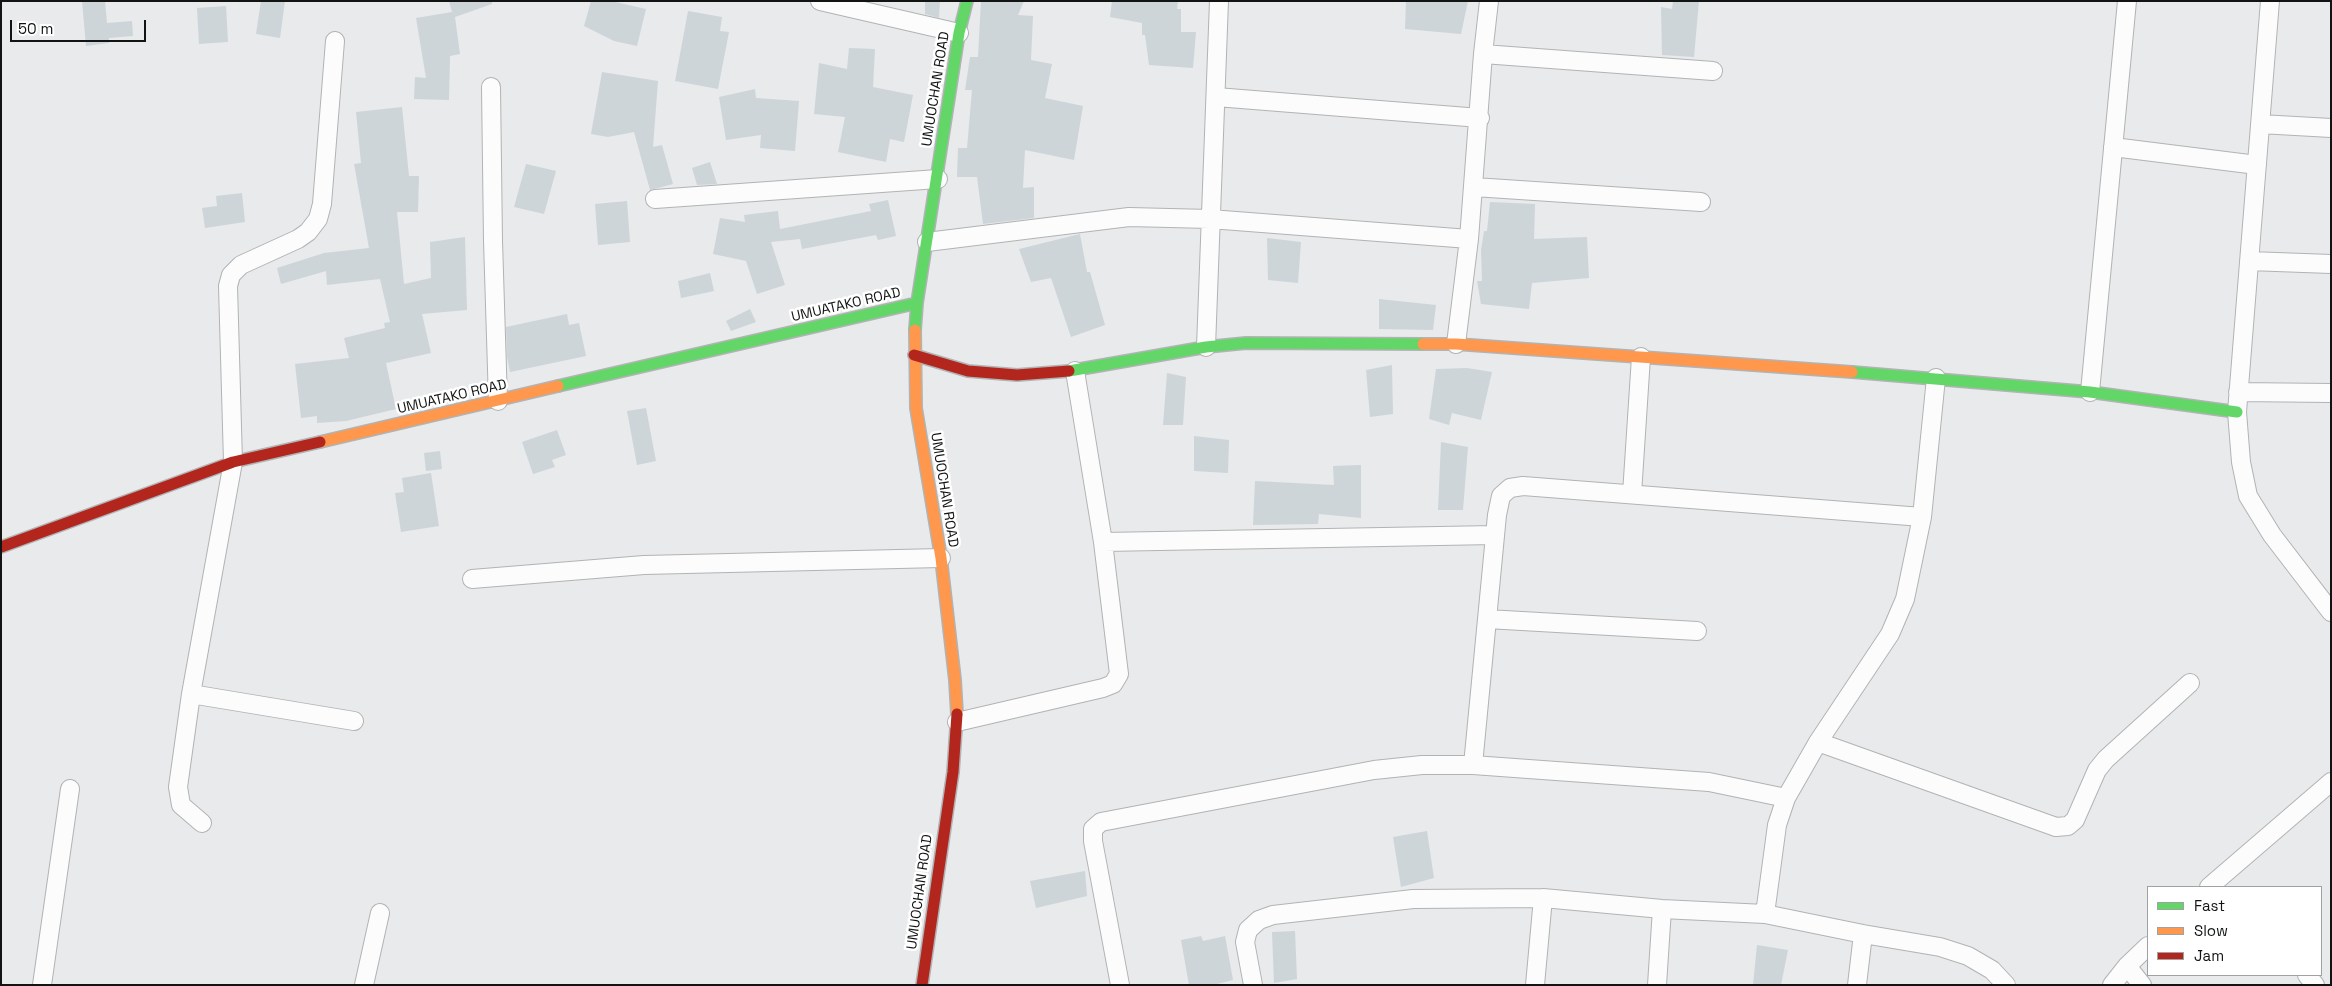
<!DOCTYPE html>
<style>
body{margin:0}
#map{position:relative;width:2332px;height:986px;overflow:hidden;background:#e8eaec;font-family:"Space Grotesk",sans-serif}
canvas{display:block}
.frame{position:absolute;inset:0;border:2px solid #121414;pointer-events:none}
.legend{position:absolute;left:2147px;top:886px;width:175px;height:90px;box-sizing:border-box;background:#fff;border:1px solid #a0a1a1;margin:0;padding:6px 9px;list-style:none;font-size:15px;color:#121414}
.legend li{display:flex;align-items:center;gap:10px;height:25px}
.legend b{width:25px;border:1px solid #a0a1a1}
.scale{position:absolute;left:10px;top:20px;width:136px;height:22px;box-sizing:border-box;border:2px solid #121414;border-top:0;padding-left:6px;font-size:15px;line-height:18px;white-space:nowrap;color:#121414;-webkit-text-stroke:4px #fff;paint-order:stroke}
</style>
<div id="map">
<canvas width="2332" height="986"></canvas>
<div class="frame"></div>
<ul class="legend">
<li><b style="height:6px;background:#63d668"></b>Fast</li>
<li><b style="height:6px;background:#ff974d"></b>Slow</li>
<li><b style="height:6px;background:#b3261e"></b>Jam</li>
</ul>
<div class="scale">50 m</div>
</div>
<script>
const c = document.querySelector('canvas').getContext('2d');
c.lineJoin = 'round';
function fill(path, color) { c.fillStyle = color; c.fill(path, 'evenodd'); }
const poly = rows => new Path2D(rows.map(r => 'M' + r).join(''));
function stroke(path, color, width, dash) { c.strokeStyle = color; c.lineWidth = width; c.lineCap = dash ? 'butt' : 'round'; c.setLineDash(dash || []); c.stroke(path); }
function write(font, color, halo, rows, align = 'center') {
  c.font = font + ' "Space Grotesk",sans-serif'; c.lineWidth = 5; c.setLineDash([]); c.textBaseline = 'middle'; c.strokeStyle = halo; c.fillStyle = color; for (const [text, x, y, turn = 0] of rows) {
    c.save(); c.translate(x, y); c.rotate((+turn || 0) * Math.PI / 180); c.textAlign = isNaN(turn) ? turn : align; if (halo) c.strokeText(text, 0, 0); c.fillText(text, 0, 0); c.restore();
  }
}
const building = poly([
 [82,1,105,1,107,23,132,21,133,36,109,38,109,43,86,46],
 [261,1,285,1,280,38,256,34],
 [449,1,492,1,492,4,455,17,460,54,450,56,449,100,414,99,415,77,426,78,416,18,452,12],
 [591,1,611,1,646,9,637,46,614,41,584,26],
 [925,1,940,1,939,18,925,14],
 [981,1,1024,1,1018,15,1033,16,1031,60,1052,64,1045,98,1083,106,1074,160,1025,150,1023,188,1034,187,1034,218,983,224,977,177,957,177,958,148,967,148,972,90,965,90,970,57,978,57],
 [1112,1,1178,1,1177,9,1181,9,1181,32,1196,32,1193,68,1149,65,1145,35,1142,35,1142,23,1110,17],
 [1406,1,1468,1,1461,34,1405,29],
 [1673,1,1699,1,1694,57,1662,55,1661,7,1672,9],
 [226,6,228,42,199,44,197,8],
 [688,11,722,17,720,31,729,32,718,89,675,81],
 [849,48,875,49,873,87,913,95,904,142,890,139,886,162,838,152,845,117,814,114,819,63,847,69],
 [602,72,658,81,653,147,662,145,673,184,650,190,634,132,608,137,591,134],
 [755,89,756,98,799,101,795,151,760,148,761,135,726,140,719,97],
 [402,107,409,176,419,176,418,212,397,212,404,284,431,278,430,242,465,237,467,310,422,314,431,353,386,363,396,409,346,421,317,423,317,416,301,418,295,364,349,358,344,338,385,328,384,323,390,322,380,279,327,285,326,271,281,284,277,268,324,253,369,248,354,164,361,163,356,112],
 [710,162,717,184,697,185,692,168],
 [526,164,556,171,544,214,514,207],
 [242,193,245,222,205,228,202,208,217,206,216,196],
 [888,200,896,236,878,240,876,235,802,249,800,239,771,242,785,285,757,294,746,261,713,254,720,218,745,222,744,215,778,211,780,229,871,211,869,204],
 [627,201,630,242,598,245,595,204],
 [1490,202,1535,204,1534,239,1587,237,1589,278,1532,283,1529,309,1481,304,1477,281,1482,281,1481,250,1484,231,1487,231],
 [1080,234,1087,272,1090,272,1105,325,1071,337,1051,278,1031,282,1019,249],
 [1267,238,1301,242,1298,283,1268,280],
 [710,273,714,291,681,298,678,281],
 [1379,299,1436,305,1433,330,1379,329],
 [750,309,756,322,731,331,726,321],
 [567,314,569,325,579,323,586,356,510,372,507,357,506,327],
 [1392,365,1393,414,1370,417,1366,370],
 [1467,368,1492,372,1481,420,1452,413,1449,425,1429,419,1436,369],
 [1167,373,1186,377,1183,425,1163,425],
 [646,408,656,461,637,465,627,411],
 [557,430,566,455,552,460,555,467,533,474,522,442],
 [1194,436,1229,440,1228,473,1194,471],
 [1441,442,1468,447,1463,510,1438,510],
 [440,451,442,469,426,471,424,453],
 [1361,465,1361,518,1319,514,1318,524,1253,525,1255,481,1334,485,1333,466],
 [431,473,439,526,401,532,395,493,404,492,402,478],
 [1427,831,1434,878,1401,887,1393,837],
 [1085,871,1087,896,1036,908,1030,881],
 [1295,931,1297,979,1274,983,1272,932],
 [1201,936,1203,941,1225,936,1233,980,1213,985,1189,985,1181,940],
 [1757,945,1788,950,1781,985,1753,985]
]);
const street = poly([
 [820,1,959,33],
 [2270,1,2237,412,2241,462,2248,496,2272,535,2331,612],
 [1483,54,1713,71],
 [491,87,493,241,498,401],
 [1216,97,1480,118],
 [2260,124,2331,128],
 [2113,147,2257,165],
 [1474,187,1701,202],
 [655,199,938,179],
 [927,242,1129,217,1210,219,1469,239],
 [2249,261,2331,264],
 [1456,344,1469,239,1483,54,1489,1],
 [1206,347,1219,1],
 [2090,392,2127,1],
 [2238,392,2331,393],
 [1632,494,1641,357],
 [1103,542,1495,535],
 [472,579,644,565,941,558],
 [1487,619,1697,631],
 [191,694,354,721],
 [957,722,1103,688,1113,684,1119,674,1103,542,1075,371],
 [1818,742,2056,827,2068,826,2075,820,2097,770,2106,759,2190,683],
 [1473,765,1497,515,1501,496,1510,488,1523,486,1922,517],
 [202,823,181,805,178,787,191,694,233,462,228,286,231,275,241,265,298,239,308,232,318,219,322,204,335,41],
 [2209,887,2331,782],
 [1765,914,1777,825,1786,798,1818,742,1890,634,1905,599,1922,517,1936,378],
 [2127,966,2142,985],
 [2307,975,2315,985],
 [42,985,70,789],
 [364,985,380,913],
 [1120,985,1093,841,1093,829,1101,822,1374,770,1422,765,1473,765,1709,782,1786,798],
 [1253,985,1245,942,1248,930,1259,920,1273,915,1413,899,1543,898],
 [1535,985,1543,898,1662,909,1765,914,1863,934,1940,947,1968,956,1992,970,2006,985],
 [1657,985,1662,909],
 [1857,985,1863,934],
 [2112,985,2127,966,2148,946]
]);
const fast = poly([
 [915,330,917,303,959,33,967,1],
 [1069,371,1206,347,1246,343,1423,344],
 [1852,372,2090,392,2237,412],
 [558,386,917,303]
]);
const slow = poly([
 [915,330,916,408,941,558,955,680,957,714],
 [1423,344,1456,344,1852,372],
 [320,442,558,386]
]);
const jam = poly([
 [914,355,968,371,1017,375,1069,371],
 [1,547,233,462,320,442],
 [922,985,953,772,957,714]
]);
const streetNames = [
 ["UMUOCHAN ROAD",936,89,-81],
 ["UMUATAKO ROAD",846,305,-13],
 ["UMUATAKO ROAD",452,397,-13],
 ["UMUOCHAN ROAD",944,490,81],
 ["UMUOCHAN ROAD",920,892,-82]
];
fill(building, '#cdd5d9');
stroke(street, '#b1b3b4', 20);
stroke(fast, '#b1b3b4', 14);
stroke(slow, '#b1b3b4', 14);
stroke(jam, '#b1b3b4', 14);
stroke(street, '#fcfcfc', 18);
stroke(fast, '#63d668', 11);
stroke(slow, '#ff974d', 11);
stroke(jam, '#b3261e', 11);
write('14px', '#121414', '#fff', streetNames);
</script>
